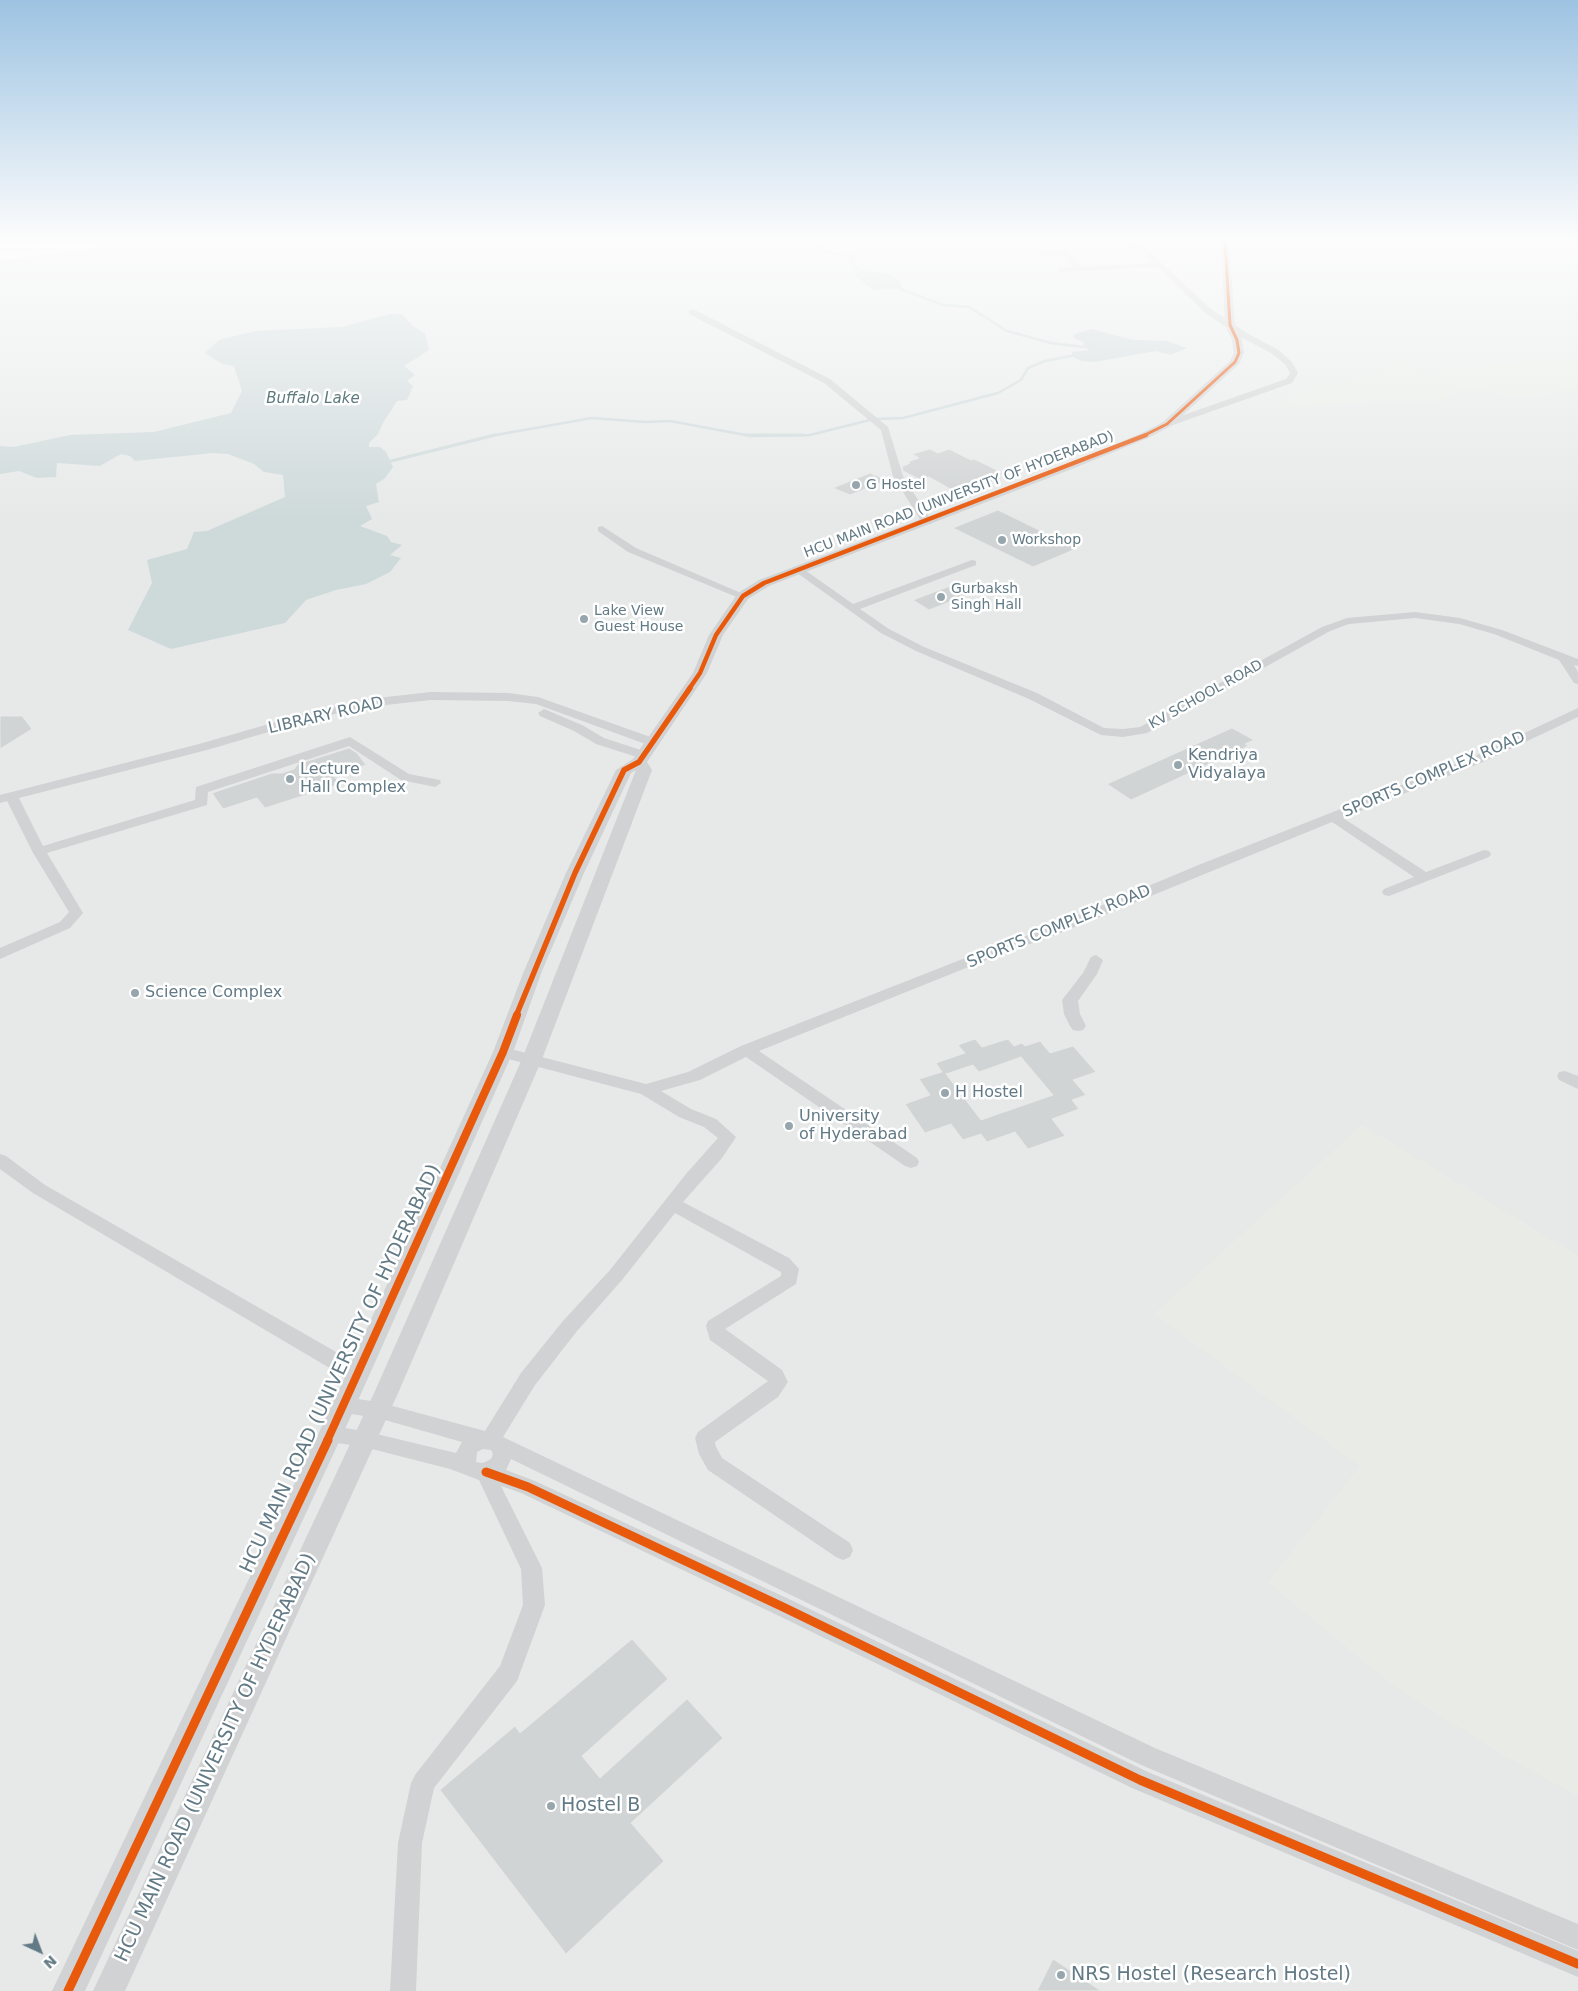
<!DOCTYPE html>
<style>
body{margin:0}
#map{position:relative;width:1578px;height:1991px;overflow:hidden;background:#f9f9f8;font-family:"DejaVu Sans",sans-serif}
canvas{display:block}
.north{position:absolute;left:15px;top:1926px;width:50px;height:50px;-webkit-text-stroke:4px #fff;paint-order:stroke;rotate:137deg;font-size:14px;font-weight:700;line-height:20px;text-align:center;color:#627a85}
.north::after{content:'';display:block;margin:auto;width:18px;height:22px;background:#627a85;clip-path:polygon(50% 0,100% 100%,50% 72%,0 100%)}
</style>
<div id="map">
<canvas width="1578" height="1991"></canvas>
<div class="north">N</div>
</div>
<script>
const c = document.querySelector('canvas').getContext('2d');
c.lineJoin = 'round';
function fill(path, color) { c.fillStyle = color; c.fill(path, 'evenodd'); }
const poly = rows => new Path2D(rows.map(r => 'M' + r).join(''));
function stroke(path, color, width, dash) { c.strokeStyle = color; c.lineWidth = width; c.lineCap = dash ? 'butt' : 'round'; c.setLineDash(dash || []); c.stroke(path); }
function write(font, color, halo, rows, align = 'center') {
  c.font = font + ' "DejaVu Sans",sans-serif'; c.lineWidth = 5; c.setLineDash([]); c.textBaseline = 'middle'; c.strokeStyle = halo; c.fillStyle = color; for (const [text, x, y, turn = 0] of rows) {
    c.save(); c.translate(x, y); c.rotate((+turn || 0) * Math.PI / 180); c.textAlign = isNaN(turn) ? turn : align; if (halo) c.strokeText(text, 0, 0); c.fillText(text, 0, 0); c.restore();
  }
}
const built = poly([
 [161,241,1578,241,1578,1991,0,1991,0,260]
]);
const green = poly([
 [1401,359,1427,379,1449,368,1484,368,1485,361,1513,366,1540,360,1578,363,1578,389,1514,398,1490,391,1455,390,1441,401,1344,402,1304,408,1287,402,1299,391,1379,374],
 [1362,1125,1578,1256,1578,1796,1500,1753,1395,1687,1268,1582,1360,1466,1154,1314]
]);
const water = poly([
 [861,271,887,273,901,282,901,288,876,290,870,288,855,276,855,273],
 [390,314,402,314,413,326,425,334,429,350,404,366,415,375,407,381,413,386,407,400,397,401,383,423,378,434,369,443,369,447,380,447,386,452,393,467,385,478,376,484,379,502,366,506,372,519,360,526,387,536,391,542,402,545,390,555,401,558,390,572,366,584,336,590,306,600,285,623,171,649,128,630,152,583,147,560,187,549,194,532,207,531,285,497,283,475,264,472,254,464,228,454,213,453,135,461,130,456,121,454,100,466,57,463,56,477,37,478,19,471,0,474,0,446,14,447,70,435,154,432,231,413,242,391,234,366,222,364,205,353,219,340,255,331,342,327],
 [1091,329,1133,340,1166,341,1187,348,1170,355,1156,351,1094,362,1082,361,1071,356,1072,352,1090,350,1083,347,1084,342,1073,338,1075,334]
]);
const streamFar1 = poly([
 [835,241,819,247,824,251,852,256,852,265,861,271],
 [898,288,943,305,969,307,1007,331,1051,343,1083,347],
 [490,436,592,418,645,422,670,421,751,436,810,435,874,419,903,418,998,393,1021,380,1028,368,1045,361,1071,356]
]);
const stream = poly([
 [746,435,803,435],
 [391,461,495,435]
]);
const building = poly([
 [930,449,938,453,949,449,971,460,974,459,1003,473,999,477,1003,478,965,491,961,489,954,491,929,477,921,480,903,471,902,467,910,463,907,462,919,458,912,454,930,449],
 [870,473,887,480,850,495,833,488,870,473],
 [998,510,1041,531,1078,548,1033,567,953,528,998,510],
 [953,585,970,594,929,610,913,600,953,585],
 [0,716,22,716,32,729,0,749,0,716],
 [1232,728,1254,740,1245,744,1248,746,1131,800,1107,784,1232,728],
 [349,748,357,753,366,765,333,775,340,784,265,808,257,798,223,809,212,793,272,773,282,773,294,769,298,764,349,748],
 [975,1039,982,1047,1008,1039,1014,1046,1022,1043,1025,1046,1040,1041,1050,1053,1073,1046,1096,1072,1073,1080,1086,1095,1072,1100,1079,1109,1052,1119,1065,1136,1028,1149,1015,1132,987,1142,981,1134,963,1140,951,1124,925,1133,905,1104,930,1095,919,1079,942,1072,936,1063,965,1053,958,1045,975,1039],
 [1021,1057,1053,1095,981,1120,946,1074,973,1065,979,1072,1021,1057],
 [632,1639,668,1679,582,1756,600,1778,687,1699,723,1738,631,1823,664,1861,566,1954,440,1790,515,1726,520,1733,632,1639],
 [1053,1959,1101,1991,1037,1991,1053,1959]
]);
const minor = poly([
 [1124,241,1145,248,1211,309,1250,335,1277,349,1292,362,1298,373,1292,383,1170,426,1164,426,1164,422,1286,379,1290,373,1286,365,1271,353,1244,339,1205,313,1158,267,1062,272,1059,272,1059,268,1075,267,1062,254,1041,255,1037,253,1041,251,1067,250,1083,267,1154,263,1141,250,1122,244,1124,241],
 [689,310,695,310,830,379,888,427,903,476,932,522,931,524,923,524,893,476,881,430,824,383,689,314,689,310],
 [602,526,636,548,748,596,743,599,739,598,628,552,598,531,598,527,602,526],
 [972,560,976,561,976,565,860,609,889,629,924,647,1037,693,1104,728,1123,729,1140,727,1322,627,1347,618,1415,612,1460,618,1502,630,1578,659,1578,666,1574,665,1578,672,1578,684,1574,683,1559,660,1494,634,1459,624,1415,618,1349,624,1330,631,1147,733,1123,737,1101,735,1029,699,916,651,881,633,793,570,794,568,802,568,853,604,972,560],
 [431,692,508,693,538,697,656,739,658,742,656,745,648,745,536,704,508,701,431,700,368,707,320,717,207,750,19,798,43,846,195,800,196,787,350,737,409,774,440,780,441,783,435,787,401,780,349,746,208,792,207,805,47,853,83,913,70,928,0,959,0,948,60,922,69,912,32,851,7,801,0,803,0,795,199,744,318,710,368,699,431,692],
 [1578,708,1578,717,1483,762,1343,818,1426,872,1484,850,1489,851,1491,854,1489,857,1389,896,1384,895,1382,892,1384,889,1414,877,1332,822,1048,938,1011,950,759,1051,917,1158,919,1162,917,1166,911,1168,905,1166,746,1057,700,1080,661,1091,691,1109,716,1119,736,1137,722,1158,683,1202,789,1258,799,1269,796,1284,725,1329,782,1370,788,1382,778,1397,715,1442,716,1447,722,1458,850,1543,853,1550,850,1557,843,1560,836,1557,708,1470,699,1454,695,1438,698,1432,768,1381,710,1340,706,1326,708,1321,781,1276,781,1272,675,1213,622,1280,577,1331,535,1385,503,1437,1155,1748,1578,1924,1578,1950,1139,1764,511,1459,506,1470,535,1481,791,1600,1148,1772,1578,1951,1578,1977,1132,1788,775,1614,521,1493,501,1486,542,1568,545,1605,517,1681,434,1788,422,1843,416,1991,390,1991,398,1843,411,1783,415,1775,500,1666,523,1605,521,1569,479,1480,450,1469,364,1447,331,1442,324,1440,321,1434,324,1428,331,1426,364,1431,456,1453,462,1442,378,1418,344,1413,337,1411,334,1405,337,1399,344,1397,378,1402,485,1431,521,1373,563,1321,610,1270,686,1174,718,1138,704,1127,679,1117,641,1094,497,1056,495,1052,497,1048,503,1047,646,1084,688,1072,741,1046,1001,944,1038,932,1201,864,1475,756,1578,708],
 [483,1449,491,1450,493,1454,491,1459,483,1463,476,1462,477,1452,483,1449],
 [544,709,582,725,604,738,647,752,649,755,643,759,596,744,574,731,540,716,538,713,544,709],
 [1096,955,1103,960,1097,974,1078,1001,1080,1014,1086,1026,1083,1030,1078,1031,1073,1030,1070,1026,1064,1014,1062,1000,1083,973,1091,957,1096,955],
 [1565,1071,1578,1076,1578,1089,1559,1080,1557,1076,1559,1072,1565,1071],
 [0,1154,6,1156,45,1185,364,1368,367,1374,364,1380,357,1382,350,1380,33,1193,0,1169,0,1154]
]);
const tertiary = poly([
 [1221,241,1229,241,1235,325,1242,340,1244,353,1239,364,1171,426,1148,438,1072,469,769,586,748,599,723,635,707,673,647,762,652,770,542,1059,399,1391,125,1991,93,1991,375,1391,522,1059,636,770,631,773,584,873,542,971,513,1052,356,1405,85,1991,52,1991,332,1405,493,1052,524,971,566,873,616,770,633,759,693,673,709,635,738,593,759,580,1064,465,1140,434,1163,422,1230,361,1234,353,1232,340,1225,325,1221,241]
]);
const cyclewayFar4 = poly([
 [1143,436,1167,424,1235,362,1239,353,1237,340,1230,325,1225,241]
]);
const cyclewayFar3 = poly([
 [689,689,700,673,716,635,743,596,764,583,1146,435]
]);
const cyclewayFar2 = poly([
 [516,1016,575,873,624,770,639,762,690,688]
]);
const cyclewayFar1 = poly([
 [327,1441,503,1052,517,1015]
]);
const cycleway = poly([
 [486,1472,528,1487,783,1607,1140,1780,1578,1964],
 [68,1991,328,1440]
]);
const markers = [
 [856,485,5,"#97a6ad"],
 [1002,540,5,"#97a6ad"],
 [941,597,5,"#97a6ad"],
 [584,619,5,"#97a6ad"],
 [1178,765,5,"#97a6ad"],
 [290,779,5,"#97a6ad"],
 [135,993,5,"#97a6ad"],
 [945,1093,5,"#97a6ad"],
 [789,1126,5,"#97a6ad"],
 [551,1806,5,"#97a6ad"],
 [1061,1975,5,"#97a6ad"]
];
const farPoinames = [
 ["G Hostel",866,485],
 ["Workshop",1012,540],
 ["Gurbaksh",951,589],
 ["Singh Hall",951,605],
 ["Lake View",594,611],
 ["Guest House",594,627]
];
const farStreetnames = [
 ["HCU MAIN ROAD (UNIVERSITY OF HYDERABAD)",959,495,-21],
 ["KV SCHOOL ROAD",1206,695,-29]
];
const farWaternames = [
 ["Buffalo Lake",313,399]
];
const streetNames = [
 ["LIBRARY ROAD",326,716,-13],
 ["SPORTS COMPLEX ROAD",1434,775,-23],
 ["SPORTS COMPLEX ROAD",1059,927,-22]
];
const poiNames = [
 ["Kendriya",1188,756],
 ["Vidyalaya",1188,774],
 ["Lecture",300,770],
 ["Hall Complex",300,788],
 ["Science Complex",145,993],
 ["H Hostel",955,1093],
 ["University",799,1117],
 ["of Hyderabad",799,1135]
];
const nearStreetnames = [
 ["HCU MAIN ROAD (UNIVERSITY OF HYDERABAD)",341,1369,-65],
 ["HCU MAIN ROAD (UNIVERSITY OF HYDERABAD)",216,1758,-65]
];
const nearPoinames = [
 ["Hostel B",561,1806],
 ["NRS Hostel (Research Hostel)",1071,1975]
];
fill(built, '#e7e9e9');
fill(green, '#e9ece6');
fill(water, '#ced9da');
stroke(streamFar1, '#ced9da', 2.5);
stroke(stream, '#ced9da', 3);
fill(building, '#d1d4d4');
stroke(building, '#e8e8e8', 1);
fill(minor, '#d1d2d3');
fill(tertiary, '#d1d2d3');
stroke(cyclewayFar4, '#e8590c', 3);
stroke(cyclewayFar3, '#e8590c', 4.5);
stroke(cyclewayFar2, '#e8590c', 5.5);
stroke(cyclewayFar1, '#e8590c', 8);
stroke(cycleway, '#e8590c', 9);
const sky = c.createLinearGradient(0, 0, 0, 520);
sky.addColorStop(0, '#9dc3e2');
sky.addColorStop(0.46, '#fcfcfc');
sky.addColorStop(1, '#fcfcfc00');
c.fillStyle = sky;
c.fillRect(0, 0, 1578, 520);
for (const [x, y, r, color] of markers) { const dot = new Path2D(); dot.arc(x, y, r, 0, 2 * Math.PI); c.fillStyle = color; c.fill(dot); stroke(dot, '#fff', 2); }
write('14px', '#627a85', '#fff', farPoinames, 'left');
write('14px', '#627a85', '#fff', farStreetnames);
write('italic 15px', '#5d7a7e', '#fff', farWaternames);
write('16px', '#627a85', '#fff', streetNames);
write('16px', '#627a85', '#fff', poiNames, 'left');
write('19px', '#627a85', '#fff', nearStreetnames);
write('19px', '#627a85', '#fff', nearPoinames, 'left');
</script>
